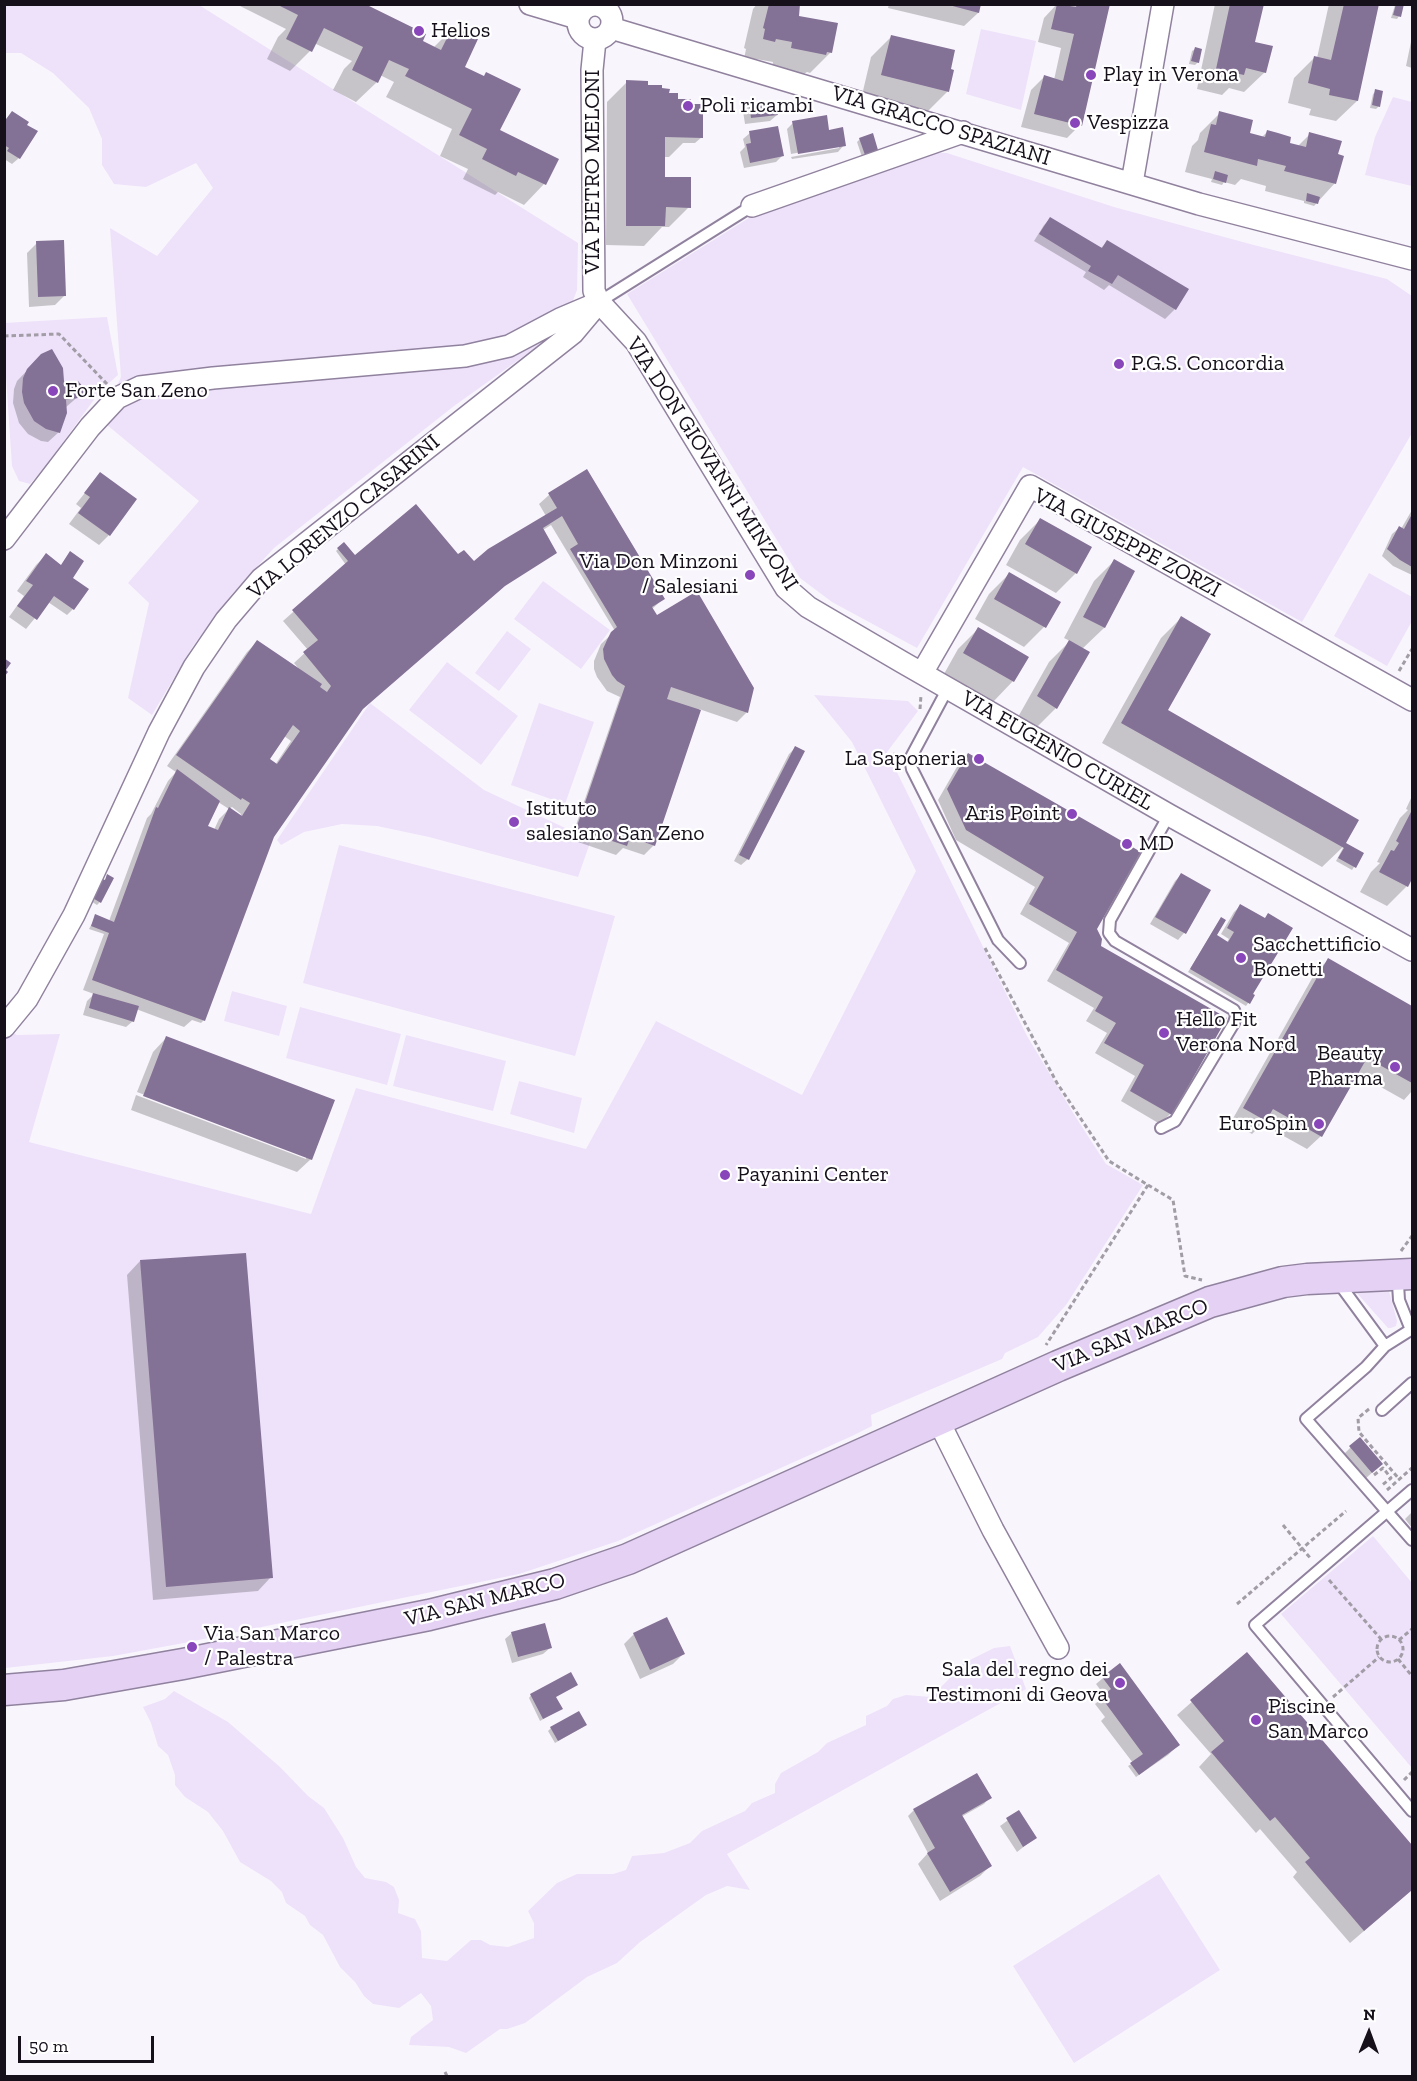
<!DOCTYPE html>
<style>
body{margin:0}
#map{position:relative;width:1417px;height:2081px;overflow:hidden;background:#f9f5fc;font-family:"Zilla Slab",serif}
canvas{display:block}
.frame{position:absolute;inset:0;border:6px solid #16101b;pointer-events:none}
.north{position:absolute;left:1339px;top:2003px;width:60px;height:60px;-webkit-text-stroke:4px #fff;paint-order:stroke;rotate:1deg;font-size:16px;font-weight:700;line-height:24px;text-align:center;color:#16101b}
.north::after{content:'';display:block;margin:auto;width:21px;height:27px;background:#16101b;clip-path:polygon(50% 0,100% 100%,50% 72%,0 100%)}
.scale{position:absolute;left:18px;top:2036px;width:136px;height:27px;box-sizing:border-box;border:3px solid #16101b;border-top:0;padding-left:8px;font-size:18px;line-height:21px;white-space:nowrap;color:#16101b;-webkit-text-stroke:4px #fff;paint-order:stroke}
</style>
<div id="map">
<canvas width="1417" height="2081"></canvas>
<div class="frame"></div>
<div class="north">N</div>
<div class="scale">50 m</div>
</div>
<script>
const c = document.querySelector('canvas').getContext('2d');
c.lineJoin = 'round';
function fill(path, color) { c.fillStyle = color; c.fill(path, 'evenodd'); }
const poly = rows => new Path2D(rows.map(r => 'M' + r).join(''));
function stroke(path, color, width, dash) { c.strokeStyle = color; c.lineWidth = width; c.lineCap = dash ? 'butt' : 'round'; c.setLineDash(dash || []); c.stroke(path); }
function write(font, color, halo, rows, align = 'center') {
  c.font = font + ' "Zilla Slab",serif'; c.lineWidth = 4.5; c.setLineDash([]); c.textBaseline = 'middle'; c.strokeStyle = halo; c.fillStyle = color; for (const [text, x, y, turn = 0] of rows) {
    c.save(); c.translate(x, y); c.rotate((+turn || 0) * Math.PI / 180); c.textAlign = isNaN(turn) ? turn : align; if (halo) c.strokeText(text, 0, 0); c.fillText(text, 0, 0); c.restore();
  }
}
const green = poly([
 [4,5,199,5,578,243,577,290,562,329,454,406,274,548,232,594,193,646,152,715,128,698,149,603,128,583,199,501,101,420,121,377,110,228,157,256,213,188,196,163,146,187,114,184,102,165,102,139,89,108,53,73,21,53,5,53],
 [981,29,1036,41,1021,110,966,94],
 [1393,97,1412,102,1412,186,1365,175,1375,137],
 [932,153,947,153,1114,207,1250,244,1387,279,1412,296,1412,433,1302,622,1023,467,917,648,832,602,800,578,627,294,752,216],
 [107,317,118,375,101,390,45,467,30,484,19,481,12,466,5,361,4,323],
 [1369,573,1412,597,1412,621,1387,666,1334,636],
 [543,581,610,630,581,669,514,619],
 [507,631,531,649,499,691,475,673],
 [447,662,518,716,481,765,409,710],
 [814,695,908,701,918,711,887,752,1027,1036,1075,1116,1106,1164,1143,1185,1066,1305,1038,1337,1005,1353,1002,1359,871,1415,872,1426,852,1436,618,1541,519,1574,184,1643,113,1656,5,1668,4,1039,11,1031,17,1035,60,1034,29,1142,311,1214,356,1088,586,1149,656,1021,802,1095,916,871,852,742],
 [370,703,484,790,591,840,578,877,429,837,377,826,342,824,304,832,281,845,277,840],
 [539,703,594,722,565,804,511,785],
 [339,845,615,916,575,1056,303,983],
 [232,991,287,1006,279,1036,224,1021],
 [300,1007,401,1034,387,1085,286,1058],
 [406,1035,506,1061,493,1111,393,1086],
 [519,1081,582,1098,574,1133,510,1114],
 [1389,1291,1397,1321,1396,1326,1391,1328,1388,1328,1356,1292],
 [1373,1536,1412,1583,1412,1768,1281,1614],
 [1010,1646,1026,1689,727,1854,750,1890,727,1886,706,1895,640,1942,617,1963,587,1977,525,2023,507,2029,500,2029,466,2053,449,2047,409,2045,411,2037,433,2020,431,2006,421,1993,399,2008,373,2004,364,1996,355,1982,340,1967,323,1935,310,1925,305,1916,286,1903,282,1892,271,1881,240,1862,223,1831,208,1812,185,1797,175,1785,175,1775,168,1755,158,1746,151,1723,143,1707,165,1699,174,1691,228,1722,280,1767,308,1796,324,1808,343,1838,356,1867,365,1878,386,1882,394,1887,399,1900,398,1913,415,1919,421,1931,422,1958,447,1961,471,1940,481,1940,490,1945,508,1947,534,1938,534,1923,528,1911,557,1883,577,1874,613,1874,626,1870,632,1856,664,1853,690,1843,702,1831,745,1811,752,1803,775,1793,775,1784,781,1773,818,1752,827,1743,866,1725,866,1716,887,1706,893,1699,906,1695,931,1697,950,1678,956,1667,994,1648],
 [1159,1874,1220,1970,1074,2063,1013,1966]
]);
const shadow = poly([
 [236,4,361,4,433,48,453,28,463,67,498,131,557,160,544,184,524,205,498,192,495,195,463,179,468,169,440,156,452,129,386,97,394,82,380,75,377,82,356,102,333,90,344,69,352,61,314,43,310,51,290,71,267,59,278,37,286,29],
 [757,4,799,4,797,17,831,52,810,73,807,72,804,74,772,68,773,62,756,59,754,61,744,59,746,49,744,48,753,9],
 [889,4,980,4,978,13,964,26,888,8],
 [1057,4,1067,6,1067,4,1109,4,1080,125,1067,138,1021,127,1031,90,1044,77,1054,80,1061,48,1038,42,1044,18],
 [1215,4,1262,4,1253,43,1265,72,1244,92,1229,88,1222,95,1197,89],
 [1329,4,1378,4,1357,101,1336,121,1309,115,1311,109,1288,103,1294,78,1315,57,1317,58],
 [1402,4,1399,16,1397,19,1391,18,1395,5],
 [891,37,949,70,948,91,928,111,862,95,871,57],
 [1412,37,1412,68,1406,66],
 [1195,49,1198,62,1195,65,1189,64,1192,51],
 [627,82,661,90,677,100,702,137,695,143,683,143,669,157,663,157,663,179,689,207,669,227,662,227,644,246,606,245,607,102],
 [1376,91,1379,106,1376,109,1370,108,1373,94],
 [750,105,777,115,770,121,745,124,743,111],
 [12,113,19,158,12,164,4,159,4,121],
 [1220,113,1248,134,1262,137,1267,132,1288,144,1298,146,1310,134,1336,156,1335,183,1314,206,1304,203,1304,201,1265,191,1266,186,1241,179,1235,185,1224,182,1222,185,1211,182,1212,179,1185,172,1192,146,1198,140,1200,133],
 [793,123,828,131,844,145,838,152,792,159,791,157,839,148,839,145,791,154,787,129],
 [750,133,782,156,776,162,744,168,740,152,745,147,743,139],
 [860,139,877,150,862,157,857,142],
 [1050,219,1100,249,1107,242,1175,309,1165,319,1109,285,1104,290,1083,277,1086,272,1034,241,1044,225],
 [37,243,65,295,55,305,29,307,27,253],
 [42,355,63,383,81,394,65,408,59,432,48,442,41,441,28,434,19,423,13,403,14,389,17,381],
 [586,471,663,599,651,610,747,712,737,722,699,709,654,845,644,855,623,848,616,855,575,841,577,832,574,831,620,697,607,691,597,677,594,669,594,661,601,644,615,631,551,525,543,530,501,589,361,709,272,836,204,1020,201,1023,192,1020,184,1027,136,1009,133,1021,126,1027,83,1015,87,1001,94,994,83,990,104,934,89,929,96,916,109,921,147,818,151,814,168,781,176,772,167,766,247,652,257,642,299,669,294,663,308,650,283,621,346,565,336,551,338,549,353,555,458,556,474,563,546,516,539,504,549,495],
 [284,736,291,741,275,765,268,759],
 [218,802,229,809,219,819,214,830,206,827],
 [232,807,241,814,240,817,229,809],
 [100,474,135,499,109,535,99,545,69,524,81,508,76,504],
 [1412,510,1412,575,1393,566,1382,556,1392,534,1399,528,1401,529],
 [1040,520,1076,573,1056,593,1006,565,1020,540],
 [46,555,71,578,73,609,67,615,48,602,26,629,9,617,24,596,17,591,36,565],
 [1114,561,1133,571,1104,628,1082,649,1056,708,1036,728,1018,717,1049,662,1070,641,1064,638,1094,581],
 [1009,574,1058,602,1044,627,1024,647,975,619,989,594],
 [1181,618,1166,711,1344,844,1354,867,1352,870,1336,861,1344,846,1322,867,1102,743,1161,638],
 [978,629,1013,681,993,702,944,674,958,649],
 [795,748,748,859,741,865,734,861,789,754],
 [968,755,1095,929,1100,947,1170,1114,1160,1124,1121,1101,1135,1076,1095,1053,1107,1033,1086,1021,1094,1008,1047,981,1069,943,1020,914,1035,887,956,840,938,800,958,765],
 [1412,796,1412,876,1407,886,1387,906,1360,892,1371,872,1380,863,1377,862,1400,818,1408,810,1406,809],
 [1181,875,1209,891,1184,933,1178,940,1150,924,1175,881],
 [108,876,100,902,97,905,89,900],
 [1240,906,1264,919,1253,996,1246,1006,1188,972,1221,918,1215,936,1227,942,1229,939,1221,934,1234,912],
 [1328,960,1412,1007,1412,1091,1404,1100,1356,1073,1321,1136,1307,1149,1262,1124,1252,1134,1231,1122,1315,973],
 [166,1038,311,1159,297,1172,131,1110,136,1095,306,1159,306,1156,137,1092,153,1052],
 [140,1261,271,1577,258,1591,153,1600,127,1275],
 [1359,1439,1374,1471,1365,1479,1344,1454],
 [1412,1512,1412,1528,1405,1519],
 [512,1633,550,1648,543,1654,512,1663,505,1639],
 [634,1634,683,1654,673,1664,640,1679,624,1644],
 [1246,1654,1412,1847,1412,1890,1350,1943,1293,1877,1297,1872,1260,1829,1256,1833,1199,1767,1211,1754,1177,1715],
 [1103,1678,1178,1745,1168,1755,1136,1777,1128,1766,1133,1763,1101,1721,1105,1717,1095,1704,1105,1696,1096,1684],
 [531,1695,555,1697,561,1709,540,1721,529,1698],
 [583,1727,555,1743,548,1731,551,1728],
 [990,1797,984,1804,961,1817,990,1866,980,1876,940,1901,918,1864,928,1853,908,1816,914,1810],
 [1018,1813,1035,1838,1017,1852,1000,1826]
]);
const building = poly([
 [276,4,365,4,426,34,423,41,441,50,453,26,478,39,465,67,484,76,486,72,521,89,500,130,559,159,546,185,518,172,516,176,482,159,487,149,459,135,472,109,405,76,409,69,389,60,378,83,352,70,363,47,324,28,312,52,286,39,298,15],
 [769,4,800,4,799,16,838,23,832,53,827,52,826,55,791,48,792,42,776,39,775,42,763,39,765,29,763,28],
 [945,4,981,4,979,13],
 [1057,4,1076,7,1077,4,1110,4,1082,126,1034,114,1044,75,1063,81,1074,34,1051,29],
 [1230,4,1264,4,1255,42,1273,46,1266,73,1246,68,1244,75,1216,69],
 [1344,4,1379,4,1358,101,1329,95,1330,89,1308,83,1314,56,1331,60],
 [1396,4,1404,4,1401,17,1393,15],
 [891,35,955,50,951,69,954,70,949,92,881,75],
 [1195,47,1202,49,1199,63,1191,61],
 [626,80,648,81,648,85,662,85,662,88,670,89,669,93,678,93,678,99,691,99,691,104,703,104,703,138,665,137,665,177,691,177,691,208,666,207,665,226,626,226],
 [1375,89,1383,91,1380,107,1372,105],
 [777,101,778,115,751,118,749,104],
 [12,111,29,122,27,125,38,131,20,159,7,151,9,148,4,145,4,122],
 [1219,111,1253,120,1250,133,1265,137,1267,130,1278,133,1291,137,1290,143,1306,147,1309,132,1342,141,1338,154,1344,156,1336,184,1284,171,1286,166,1258,159,1257,166,1204,152,1211,124,1216,125],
 [827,115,829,130,843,127,846,146,798,154,792,121],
 [778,126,784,156,750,163,746,144,751,143,749,131],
 [873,133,878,150,865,155,859,138],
 [1215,171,1228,175,1226,183,1213,179],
 [1307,193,1320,197,1318,204,1306,201],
 [1050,217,1102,248,1107,240,1189,289,1176,310,1118,275,1112,284,1088,271,1091,266,1039,234],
 [64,240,66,296,38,297,36,241],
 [52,349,63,368,64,381,78,381,84,388,84,393,78,398,66,400,67,413,60,433,46,429,34,421,24,403,22,392,23,378,27,369,41,354],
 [587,469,665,599,652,607,657,615,697,591,754,688,748,713,671,687,667,699,701,710,655,846,630,837,627,846,576,829,625,686,617,681,612,675,604,659,603,649,607,640,611,632,617,627,570,549,578,544,562,516,543,528,557,553,505,586,363,709,274,837,205,1021,92,980,109,933,91,926,95,914,114,922,156,807,158,808,177,769,220,801,208,826,218,830,229,807,242,816,250,803,242,798,241,800,176,755,257,640,322,684,320,687,327,692,331,686,303,652,318,640,292,610,348,561,337,548,344,542,355,555,416,504,458,554,464,550,474,561,488,549,557,508,548,493],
 [293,725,300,731,277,764,270,759],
 [100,472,137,499,110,536,78,513,90,497,84,493],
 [1412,514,1412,567,1400,560,1387,549,1399,526,1404,529],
 [1040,518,1092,547,1077,574,1025,544],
 [70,551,84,561,73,578,89,589,74,610,54,596,37,620,17,606,33,585,26,581,46,553,61,565],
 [1114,559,1135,571,1105,628,1083,617],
 [1009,572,1061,602,1046,628,994,599],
 [1181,616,1211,634,1168,710,1359,820,1346,843,1364,853,1356,868,1338,858,1344,848,1121,723],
 [978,627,1029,657,1014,682,963,653],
 [1069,640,1090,652,1057,709,1037,696],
 [4,658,11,663,6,670,8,672,4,677],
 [795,746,805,751,749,860,739,855],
 [968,753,1141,852,1097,929,1102,939,1101,946,1227,1018,1172,1115,1130,1091,1144,1065,1104,1043,1116,1023,1095,1011,1103,997,1056,970,1077,932,1029,904,1044,877,966,830,947,789],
 [1412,810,1412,879,1408,887,1379,872,1391,850,1394,851,1399,843,1396,841],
 [1181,873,1211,890,1186,934,1155,917],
 [107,874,114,878,101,903,91,897,100,878,105,880],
 [1240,904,1265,918,1268,913,1293,928,1253,994,1255,995,1250,1004,1190,969,1221,917,1226,920,1217,935,1228,942,1234,932,1227,928],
 [1328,958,1412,1006,1412,1083,1367,1058,1322,1137,1273,1109,1266,1121,1243,1108],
 [93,993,139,1006,134,1022,89,1008],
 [166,1036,335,1100,312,1160,143,1096],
 [246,1253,273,1578,166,1587,140,1260],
 [1360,1437,1383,1464,1372,1473,1349,1446],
 [667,1617,685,1654,650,1670,633,1633],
 [545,1623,552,1648,518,1657,511,1632],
 [1247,1652,1412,1845,1412,1890,1364,1931,1305,1862,1310,1858,1275,1817,1270,1821,1211,1752,1224,1741,1190,1700],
 [1120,1663,1180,1745,1139,1775,1130,1763,1143,1754,1101,1697,1111,1689,1102,1677],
 [571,1672,578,1685,556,1697,563,1709,543,1719,530,1694],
 [579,1711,587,1725,558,1741,550,1727],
 [977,1773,992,1798,962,1815,992,1866,950,1892,927,1853,935,1848,913,1809],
 [1019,1810,1037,1838,1023,1847,1006,1818]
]);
const path = poly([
 [4,336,59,334,107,384],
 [1399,671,1412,649],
 [920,709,921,695],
 [896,764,893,758,896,751],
 [985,948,1057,1083,1109,1161,1148,1185,1046,1345],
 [1148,1185,1173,1200,1185,1276,1202,1280],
 [1401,1251,1412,1236],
 [1369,1409,1358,1418,1359,1432,1400,1480],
 [1374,1475,1383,1468,1391,1478,1381,1486],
 [1387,1490,1412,1468],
 [1283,1525,1311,1559],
 [1329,1580,1381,1639],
 [1237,1604,1346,1511],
 '1377 1649a13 13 0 1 1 26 0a13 13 0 1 1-26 0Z',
 [1399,1640,1412,1629],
 [1398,1659,1412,1676],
 [1333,1697,1379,1657],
 [1404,1780,1412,1772],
 [445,2072,447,2076]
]);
const service = poly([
 [599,302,752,206],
 [948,688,910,759,912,769,998,940,1020,963],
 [1161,1128,1175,1121,1234,1023,1236,1016,1234,1010,1115,941,1109,933,1110,920,1169,815],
 [1405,1280,1398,1284,1399,1300,1411,1330],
 [1338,1282,1385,1346],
 [1412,1329,1385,1346,1366,1367,1306,1419,1412,1540],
 [1382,1410,1412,1383],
 [1412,1490,1255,1625,1412,1811]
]);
const minor = poly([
 [530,4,577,18],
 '578 22a17 17 0 1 1 34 0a17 17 0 1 1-34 0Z',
 [611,28,1199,204,1412,259],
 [595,40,592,70,594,291,599,302,636,342,786,588,808,607,902,662,1169,815,1412,950],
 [1132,183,1163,4],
 [752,206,963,132],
 [4,539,90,427,117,398,140,387,213,378,465,356,509,346,560,319,593,305],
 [922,673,1030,486,1412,700],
 [4,1027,27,999,74,915,159,732,194,667,226,620,261,579,573,333,599,302],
 [938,1420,993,1530,1058,1648]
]);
const secondary = poly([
 [4,1690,64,1685,183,1664,429,1615,555,1584,628,1559,1058,1366,1210,1302,1283,1282,1307,1279,1412,1274]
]);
const markers = [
 [419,31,6,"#8945ba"],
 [1091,75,6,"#8945ba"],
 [688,106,6,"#8945ba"],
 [1075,123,6,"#8945ba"],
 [1119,364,6,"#8945ba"],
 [53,391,6,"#8945ba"],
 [750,575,6,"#8945ba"],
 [979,759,6,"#8945ba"],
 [1072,814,6,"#8945ba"],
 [514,822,6,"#8945ba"],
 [1127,844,6,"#8945ba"],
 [1241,958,6,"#8945ba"],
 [1164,1033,6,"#8945ba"],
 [1395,1067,6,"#8945ba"],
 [1319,1124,6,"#8945ba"],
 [725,1175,6,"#8945ba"],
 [192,1647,6,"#8945ba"],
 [1120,1683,6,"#8945ba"],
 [1256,1720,6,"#8945ba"]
];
const poiNames = [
 ["Helios",431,31],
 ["Play in Verona",1103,75],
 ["Poli ricambi",700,106],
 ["Vespizza",1087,123],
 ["P.G.S. Concordia",1131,364],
 ["Forte San Zeno",65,391],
 ["Via Don Minzoni",738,562,"right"],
 ["/ Salesiani",738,587,"right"],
 ["La Saponeria",967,759,"right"],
 ["Istituto",526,809],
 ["salesiano San Zeno",526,834],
 ["Aris Point",1060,814,"right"],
 ["MD",1139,844],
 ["Sacchettificio",1253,945],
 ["Bonetti",1253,970],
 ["Hello Fit",1176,1020],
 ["Verona Nord",1176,1045],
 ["Beauty",1383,1054,"right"],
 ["Pharma",1383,1079,"right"],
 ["EuroSpin",1307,1124,"right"],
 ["Payanini Center",737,1175],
 ["Via San Marco",204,1634],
 ["/ Palestra",204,1659],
 ["Sala del regno dei",1108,1670,"right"],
 ["Testimoni di Geova",1108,1695,"right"],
 ["Piscine",1268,1707],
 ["San Marco",1268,1732]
];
const streetNames = [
 ["VIA GRACCO SPAZIANI",941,126,17],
 ["VIA PIETRO MELONI",593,172,-90],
 ["VIA DON GIOVANNI MINZONI",712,464,57],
 ["VIA LORENZO CASARINI",344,517,-40],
 ["VIA GIUSEPPE ZORZI",1127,543,28],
 ["VIA EUGENIO CURIEL",1057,751,30],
 ["VIA SAN MARCO",1131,1336,-22],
 ["VIA SAN MARCO",485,1600,-14]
];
fill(green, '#eee2fa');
fill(shadow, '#0003');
fill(building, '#847196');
stroke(service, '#90829e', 14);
stroke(minor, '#90829e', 24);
stroke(secondary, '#90829e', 33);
stroke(path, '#a19ca5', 3, [4.5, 3]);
stroke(service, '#fff', 10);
stroke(minor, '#fff', 21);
stroke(secondary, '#e4d1f4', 30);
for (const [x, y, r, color] of markers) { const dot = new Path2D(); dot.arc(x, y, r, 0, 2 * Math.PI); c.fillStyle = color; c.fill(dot); stroke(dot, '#fff', 2); }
write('22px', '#16101b', '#fff', poiNames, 'left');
write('22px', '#16101b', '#fff', streetNames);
</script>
